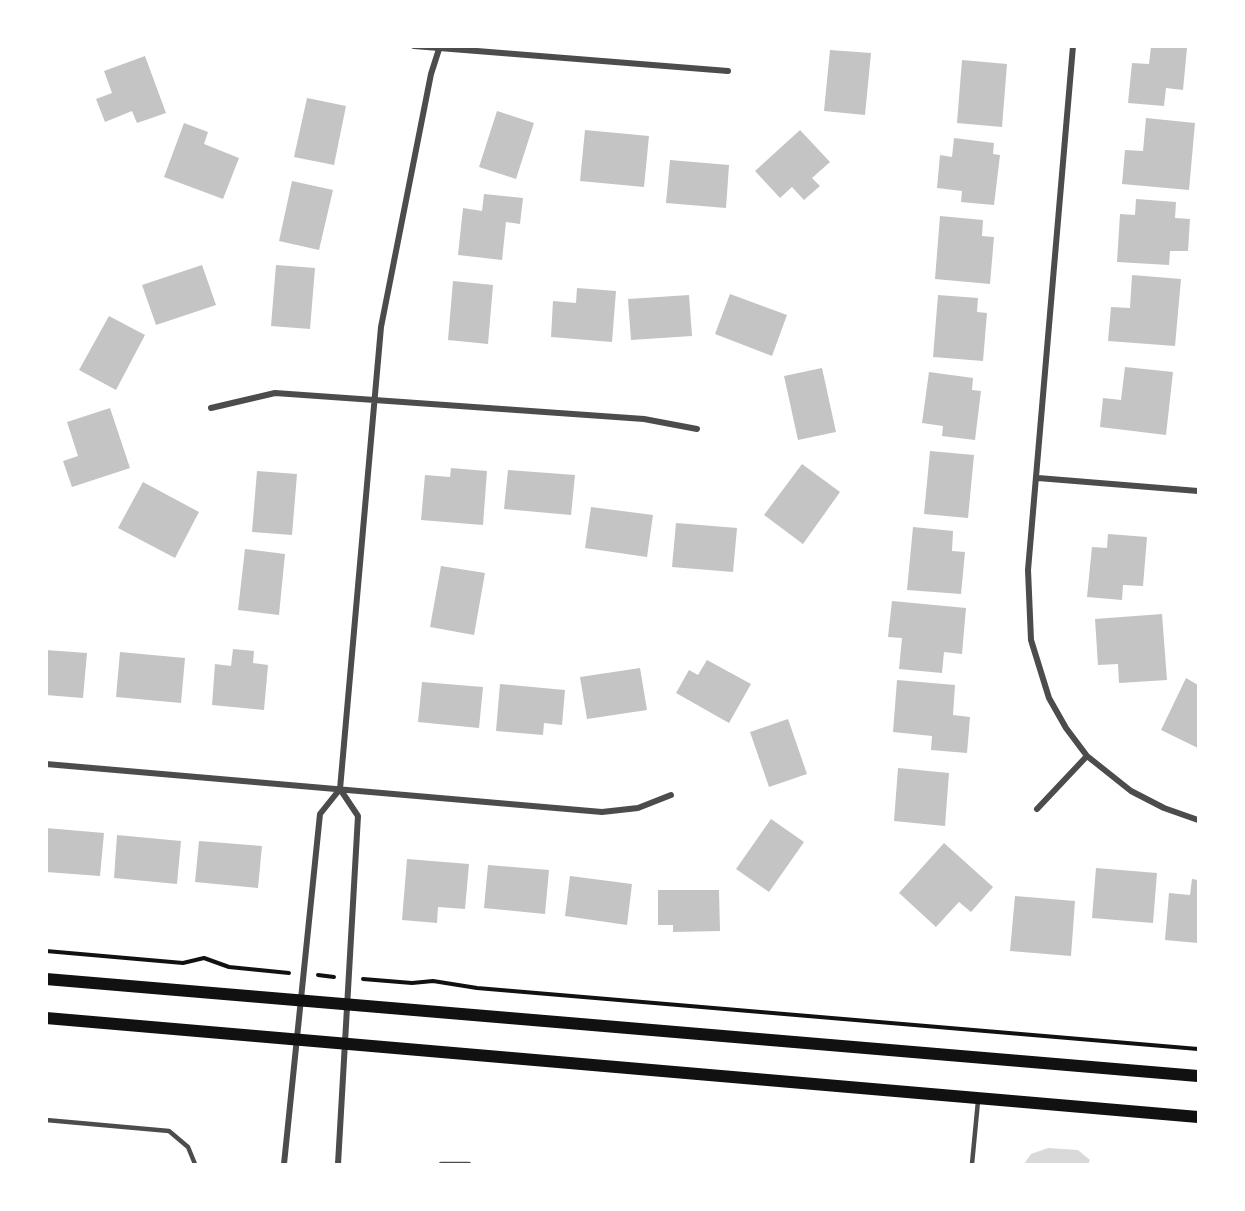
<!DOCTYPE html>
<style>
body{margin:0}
#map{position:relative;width:1245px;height:1211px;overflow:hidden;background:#fff;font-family:"Open Sans",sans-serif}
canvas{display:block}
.frame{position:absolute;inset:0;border:48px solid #fff;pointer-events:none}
</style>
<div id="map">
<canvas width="1245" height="1211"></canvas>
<div class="frame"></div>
</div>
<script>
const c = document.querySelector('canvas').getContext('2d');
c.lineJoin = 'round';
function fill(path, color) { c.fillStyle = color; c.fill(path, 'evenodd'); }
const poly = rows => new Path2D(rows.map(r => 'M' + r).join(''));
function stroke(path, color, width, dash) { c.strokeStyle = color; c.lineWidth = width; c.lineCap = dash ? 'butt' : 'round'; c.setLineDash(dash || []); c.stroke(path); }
const water = poly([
 [1048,1148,1078,1150,1090,1160,1088,1164,1024,1164,1031,1154]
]);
const building = poly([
 [1151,46,1187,48,1183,90,1166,88,1164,106,1128,103,1132,63,1149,64],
 [830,50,871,53,865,115,824,111],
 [145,56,166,113,137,123,132,111,105,122,96,99,112,93,104,71],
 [962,60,1007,64,1002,127,957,123],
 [307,98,346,106,334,165,294,157],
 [497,111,534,123,516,179,479,167],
 [1146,118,1195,123,1189,190,1122,184,1125,150,1143,151],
 [184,123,208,132,204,144,239,158,223,199,164,177],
 [585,130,649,136,644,187,580,181],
 [800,130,830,162,812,178,820,186,804,200,792,187,780,198,755,171],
 [954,138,994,143,993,154,1000,155,994,205,961,202,962,191,937,188,940,155,952,157],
 [670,160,729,165,726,208,666,203],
 [292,181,333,190,319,250,279,241],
 [484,194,523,198,520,224,506,222,502,260,458,255,463,208,482,211],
 [1136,199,1176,202,1175,218,1190,219,1188,251,1170,251,1169,265,1117,262,1120,214,1135,215],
 [940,216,983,220,982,236,994,237,990,284,935,279],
 [202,265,216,305,156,325,142,285],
 [276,265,315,268,310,329,271,326],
 [1132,275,1181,279,1175,346,1108,341,1111,307,1130,308],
 [453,281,493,285,488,344,448,340],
 [577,288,616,291,612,342,551,337,553,301,576,303],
 [730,294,787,315,772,356,715,334],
 [689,295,692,336,631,340,628,299],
 [938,295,978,298,977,312,987,313,983,361,933,357],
 [109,316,145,335,116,390,79,370],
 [1125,367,1173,372,1166,435,1100,427,1103,398,1121,400],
 [822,368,836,432,798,440,784,376],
 [929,372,973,378,972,390,981,391,975,440,942,436,943,426,922,423],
 [110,408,130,468,72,487,63,461,78,456,67,422],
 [930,451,974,455,968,518,924,514],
 [802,464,840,492,803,544,764,515],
 [451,468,487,471,483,525,421,520,425,475,450,477],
 [508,470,575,475,571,515,504,509],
 [257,471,297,474,292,535,252,532],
 [143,482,199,512,175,558,118,528],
 [591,507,653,515,647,557,585,548],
 [676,523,737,528,733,572,672,567],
 [913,527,953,531,952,551,965,552,961,594,907,590],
 [1108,534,1147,537,1143,586,1123,585,1122,600,1087,597,1092,547,1107,548],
 [245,549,285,554,279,615,238,610],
 [441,566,485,573,474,635,430,627],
 [892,601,966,608,962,654,944,652,942,673,899,669,902,638,888,637],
 [1162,614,1167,680,1119,683,1118,664,1098,665,1095,619],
 [233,649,254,651,253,663,268,665,264,710,212,705,215,664,231,666],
 [46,650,87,653,83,698,46,695],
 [120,652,185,658,181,703,116,697],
 [707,660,751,684,729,723,676,693,689,670,698,675],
 [640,668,647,710,587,719,580,677],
 [1186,678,1198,685,1198,748,1161,730],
 [897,680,955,685,953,715,970,717,967,753,931,750,932,736,893,732],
 [422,682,483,687,479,728,418,722],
 [500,684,565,690,562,725,544,723,543,735,496,731],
 [788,719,807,774,769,787,750,732],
 [898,768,949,773,945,826,894,821],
 [771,819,804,842,769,892,736,869],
 [46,828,104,833,100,876,46,872],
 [117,835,181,841,177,884,114,878],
 [199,841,262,846,258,888,195,882],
 [944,843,993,887,971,912,959,902,936,927,899,893],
 [407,859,469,864,465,909,438,907,437,923,402,920],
 [488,865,549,870,545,914,484,908],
 [1096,868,1157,873,1153,923,1092,918],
 [570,876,632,884,627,925,565,916],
 [1192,879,1198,880,1198,943,1165,940,1169,893,1190,895],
 [658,890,719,890,720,931,673,932,673,925,658,925],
 [1015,896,1075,901,1071,956,1010,951]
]);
const path = poly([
 [46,951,183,963,204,958,229,967,289,973],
 [318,975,334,977],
 [363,979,412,983,433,981,477,988,1198,1049]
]);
const service = poly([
 [46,1120,169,1131,188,1147,195,1164],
 [441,1164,469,1164],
 [972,1164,978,1101]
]);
const minor = poly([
 [414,46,728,71],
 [1073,46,1028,570,1031,640,1049,698,1066,728,1087,756,1131,791,1164,808,1198,820],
 [211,408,275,393,644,419,697,429],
 [1038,478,1198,491],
 [46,764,602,812,638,808,671,795],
 [1037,809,1087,756],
 [284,1164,320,814,340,789,381,327,431,74,440,46],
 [338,1164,358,816,340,789]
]);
const secondary = poly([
 [46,979,1198,1076],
 [46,1018,1198,1117]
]);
fill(water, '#d9d9d9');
fill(building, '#c4c4c4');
stroke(path, '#111', 4);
stroke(service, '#4c4c4c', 4.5);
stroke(minor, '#4c4c4c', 6);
stroke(secondary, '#111', 12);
</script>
